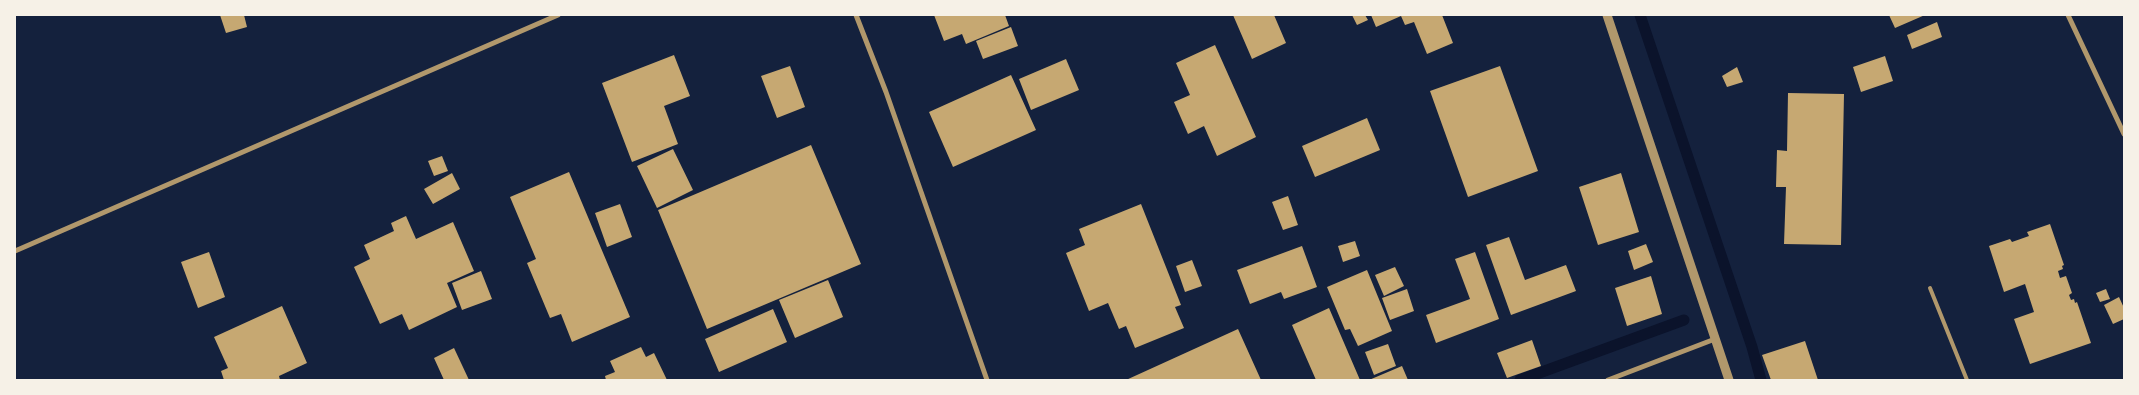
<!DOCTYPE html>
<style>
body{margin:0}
#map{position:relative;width:2139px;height:395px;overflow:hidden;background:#14213d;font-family:"Open Sans",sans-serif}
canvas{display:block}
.frame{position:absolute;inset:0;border:16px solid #f6f1e7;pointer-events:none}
</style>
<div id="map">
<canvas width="2139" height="395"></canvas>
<div class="frame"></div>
</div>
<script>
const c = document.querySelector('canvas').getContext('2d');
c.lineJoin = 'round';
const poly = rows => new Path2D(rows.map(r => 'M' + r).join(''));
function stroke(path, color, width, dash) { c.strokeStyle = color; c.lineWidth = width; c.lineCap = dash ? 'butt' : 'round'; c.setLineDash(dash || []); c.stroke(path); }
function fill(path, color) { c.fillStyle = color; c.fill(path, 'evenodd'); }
const stream = poly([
 [1640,15,1752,347,1761,380],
 [1520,380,1684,320]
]);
const building = poly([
 [220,15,244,15,247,27,226,33],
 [934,15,1005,15,1009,26,966,44,962,34,944,41],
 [1233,15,1274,15,1286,43,1252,59],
 [1352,15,1365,15,1368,20,1357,25],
 [1371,15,1442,15,1453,43,1427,54,1414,22,1405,25,1401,16,1376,27],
 [1889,15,1925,15,1895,28],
 [1937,22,1942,37,1912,49,1907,35],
 [1011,27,1018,46,983,59,976,41],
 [1215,45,1256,137,1217,156,1204,126,1188,134,1174,102,1190,95,1176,63],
 [674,55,690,96,664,106,678,144,632,162,602,83],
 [1885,56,1893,81,1861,92,1853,67],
 [1066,59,1079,90,1031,110,1019,79],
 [790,66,805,107,777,118,761,76],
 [1500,66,1538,171,1468,197,1430,91],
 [1737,67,1743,82,1727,87,1722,76],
 [1011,75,1036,130,953,167,929,112],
 [1788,93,1844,94,1841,245,1784,244,1786,187,1776,187,1777,150,1787,151],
 [1367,118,1380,150,1315,177,1302,146],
 [811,145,861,264,707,329,658,210],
 [673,149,693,190,657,208,637,166],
 [442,156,448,171,434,176,428,161],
 [569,172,630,317,572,342,561,314,550,318,527,263,536,259,510,197],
 [452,173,460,189,433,204,424,189],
 [1621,173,1639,232,1598,245,1579,187],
 [1288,196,1298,225,1283,230,1272,202],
 [620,204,632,237,607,247,595,213],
 [1141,204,1181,305,1175,307,1184,328,1135,348,1126,326,1119,329,1108,303,1089,311,1066,253,1085,245,1079,229],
 [406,216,416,239,453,222,474,271,447,283,457,307,409,330,402,314,380,324,354,267,370,259,364,245,394,231,391,223],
 [2050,224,2064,265,2062,266,2063,269,2058,271,2060,278,2066,276,2072,293,2069,295,2071,300,2074,299,2075,303,2077,302,2091,343,2030,364,2014,319,2034,312,2025,284,2004,292,1989,246,2010,239,2012,242,2029,236,2027,232],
 [1509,237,1525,280,1566,265,1576,291,1511,315,1486,245],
 [1355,241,1360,256,1343,262,1338,246],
 [1646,244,1653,262,1634,270,1628,251],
 [1302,246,1317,287,1284,299,1281,292,1250,304,1237,270],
 [209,252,225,297,198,308,181,262],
 [1475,252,1499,319,1436,343,1426,315,1470,299,1455,259],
 [1192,260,1202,286,1185,292,1176,266],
 [1395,267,1404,286,1384,296,1375,275],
 [1367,270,1392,331,1358,346,1350,329,1345,330,1327,287],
 [481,271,492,299,462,310,452,283],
 [1651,276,1662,314,1627,326,1615,288],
 [828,280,843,317,795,338,779,300],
 [1407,289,1414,311,1390,320,1382,298],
 [2106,289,2110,299,2100,302,2096,293],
 [2119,297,2124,308,2124,319,2113,324,2104,305],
 [282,306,307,363,279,376,280,380,224,380,221,371,228,368,214,337],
 [1329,308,1360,380,1316,380,1292,325],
 [773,309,787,342,719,372,705,339],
 [1238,329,1261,380,1126,380],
 [1532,340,1541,366,1507,378,1497,353],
 [1805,341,1818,380,1771,380,1762,355],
 [1388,344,1396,366,1374,375,1365,352],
 [641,347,646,357,654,353,667,380,606,380,605,376,615,372,610,361],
 [454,348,469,380,444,380,434,358],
 [1402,366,1408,380,1369,380]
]);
const service = poly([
 [1930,288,1967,380]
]);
const minor = poly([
 [856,15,886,92,987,380],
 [2068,15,2124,134],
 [15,251,558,15],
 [1608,380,1715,339]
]);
const tertiary = poly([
 [1607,15,1729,380]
]);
stroke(stream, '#0b132b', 11);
fill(building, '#c6a872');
stroke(service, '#b1986c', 4);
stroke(minor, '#b1986c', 5);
stroke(tertiary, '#b1986c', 9);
</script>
